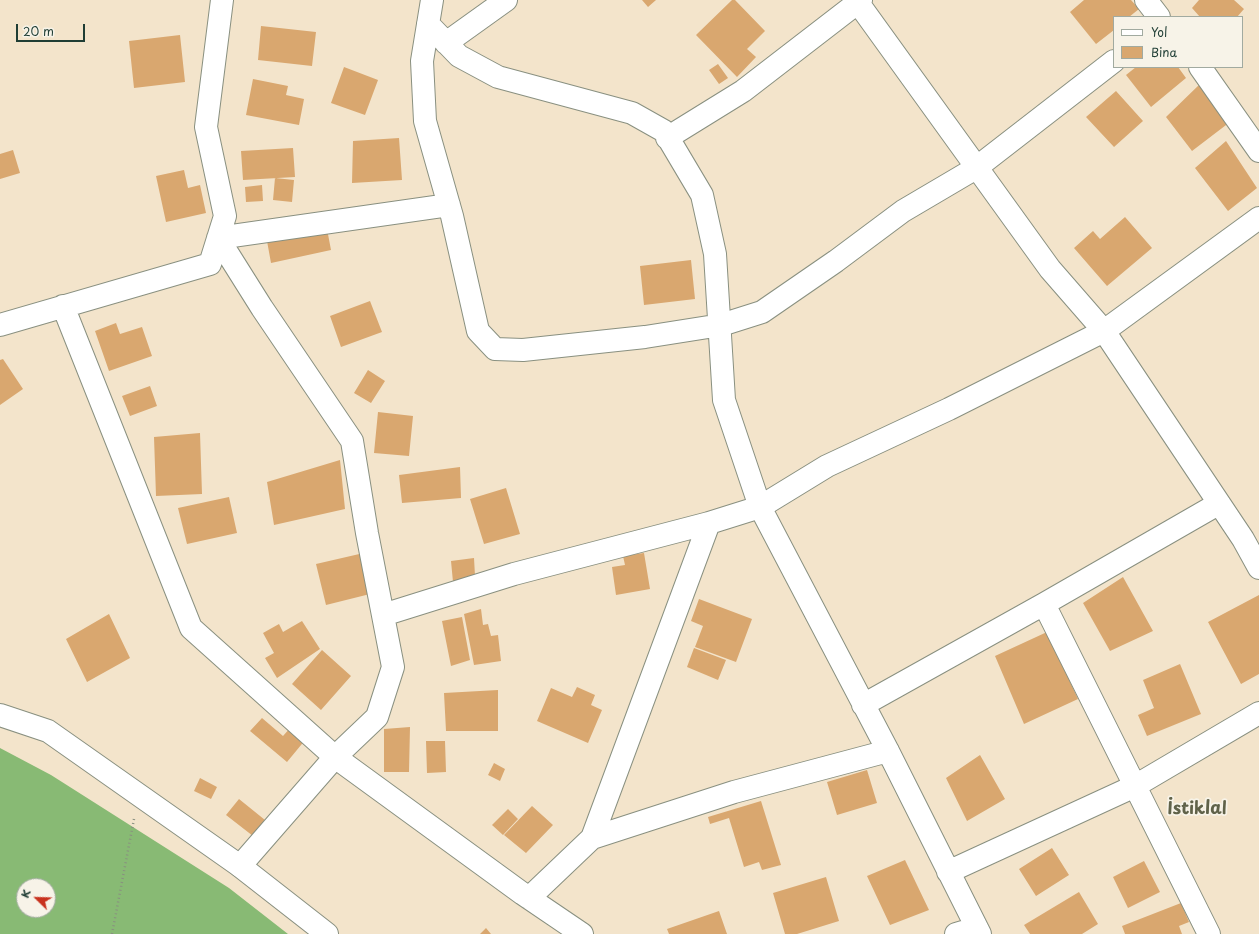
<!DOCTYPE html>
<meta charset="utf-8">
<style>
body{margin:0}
#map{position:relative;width:1259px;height:934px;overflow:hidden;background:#f3e4cb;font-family:"Playpen Sans",sans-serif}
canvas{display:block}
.legend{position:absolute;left:1113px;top:16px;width:130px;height:52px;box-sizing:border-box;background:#f7f3e8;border:1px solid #a1aaa0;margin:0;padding:5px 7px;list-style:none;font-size:12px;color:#1f3d34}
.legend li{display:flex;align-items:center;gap:8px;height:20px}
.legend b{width:20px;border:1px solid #a1aaa0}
.north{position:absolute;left:16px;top:878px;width:40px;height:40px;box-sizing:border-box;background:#f7f3e8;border:1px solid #a1aaa0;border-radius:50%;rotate:293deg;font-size:11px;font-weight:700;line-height:16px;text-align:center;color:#1f3d34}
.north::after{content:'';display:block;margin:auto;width:14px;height:18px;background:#c8321e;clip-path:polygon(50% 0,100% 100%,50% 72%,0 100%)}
.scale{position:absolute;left:16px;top:24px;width:69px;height:18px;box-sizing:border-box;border:2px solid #1f3d34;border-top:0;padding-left:5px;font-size:12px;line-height:14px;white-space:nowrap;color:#1f3d34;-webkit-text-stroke:3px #f7f3e8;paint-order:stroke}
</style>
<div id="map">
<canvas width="1259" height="934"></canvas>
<ul class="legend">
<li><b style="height:5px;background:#fff"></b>Yol</li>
<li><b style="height:11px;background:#d9a76f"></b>Bina</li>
</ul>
<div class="north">K</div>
<div class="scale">20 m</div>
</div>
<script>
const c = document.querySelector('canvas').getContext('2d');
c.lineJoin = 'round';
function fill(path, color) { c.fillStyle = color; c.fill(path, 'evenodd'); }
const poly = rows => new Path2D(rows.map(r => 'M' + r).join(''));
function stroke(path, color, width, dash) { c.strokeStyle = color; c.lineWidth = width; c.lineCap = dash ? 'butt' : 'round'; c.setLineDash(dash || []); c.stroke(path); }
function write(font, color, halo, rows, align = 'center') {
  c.font = font + ' "Playpen Sans",sans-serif'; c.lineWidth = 3.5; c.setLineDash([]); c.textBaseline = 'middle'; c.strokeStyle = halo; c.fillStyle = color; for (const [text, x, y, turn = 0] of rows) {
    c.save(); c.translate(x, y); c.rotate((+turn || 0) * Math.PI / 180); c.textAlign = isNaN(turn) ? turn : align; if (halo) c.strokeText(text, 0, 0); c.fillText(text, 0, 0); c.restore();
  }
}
const forest = poly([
 [0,748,51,775,229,888,288,934,0,934],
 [24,886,48,886,48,910,24,910]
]);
const building = poly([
 [642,0,656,0,648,7],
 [732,0,735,0,765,31,747,49,756,57,737,77,696,35],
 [1084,0,1131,0,1139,9,1129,17,1114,17,1114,30,1096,44,1070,12],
 [1199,0,1234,0,1244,9,1237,17,1200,17,1192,8],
 [261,26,316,32,312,66,258,60],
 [180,35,185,82,134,88,129,41],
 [718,64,728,78,719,84,709,70],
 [344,67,378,80,365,115,331,103],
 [1136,67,1178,67,1186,78,1151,107,1126,75],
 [253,79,288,86,286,95,304,99,299,125,246,115],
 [1201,83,1230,122,1192,151,1166,117],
 [1116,91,1143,121,1114,147,1086,117],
 [399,138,402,180,352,183,353,141],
 [1226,141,1257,188,1228,211,1195,168],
 [293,148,295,177,243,180,241,151],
 [13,150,20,173,0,179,0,154],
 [184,170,188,188,200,185,206,213,166,222,156,176],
 [275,178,294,180,292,202,273,200],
 [262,185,263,201,246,202,245,187],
 [1125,217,1152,248,1107,286,1074,248,1093,231,1100,239],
 [327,229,331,250,271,263,267,241],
 [691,260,695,299,644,305,640,266],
 [370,301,382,332,341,347,330,316],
 [116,323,120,334,142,327,152,356,109,371,95,331],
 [3,359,23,389,0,405,0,360],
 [368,370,385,381,371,403,354,393],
 [150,386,157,406,130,416,122,396],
 [378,412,413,416,409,456,374,453],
 [200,433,202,494,156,496,154,437],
 [340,460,345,509,274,525,267,482],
 [460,467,461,498,402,503,399,475],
 [506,488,520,534,484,544,470,499],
 [229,497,237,533,187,544,178,508],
 [368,552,378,592,326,605,316,564],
 [644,553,650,589,616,595,612,567,625,565,623,556],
 [474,558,475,576,453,582,451,561],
 [1123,577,1153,631,1110,651,1083,603],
 [1259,595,1259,674,1241,684,1208,622],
 [699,599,752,619,736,662,695,647,703,626,691,621],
 [481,609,483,625,488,624,491,636,498,635,501,661,474,665,464,614],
 [109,614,130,658,87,682,66,639],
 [462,617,470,660,451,666,442,621],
 [302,621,320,649,277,678,265,658,274,653,263,633,279,624,283,632],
 [1047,632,1078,699,1024,724,995,656],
 [694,648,726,660,718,680,687,667],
 [322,650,351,676,321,710,292,684],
 [1180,664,1201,714,1147,736,1138,715,1154,708,1143,680],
 [577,687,595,695,591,705,602,710,588,743,537,721,551,688,572,697],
 [498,690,498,731,446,731,444,693],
 [262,718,283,736,291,727,306,739,287,762,250,731],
 [410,727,409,772,384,772,384,729],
 [426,741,445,741,446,772,427,773],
 [980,755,1005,799,967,821,946,778],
 [494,763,505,769,500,781,488,775],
 [867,770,877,803,837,815,827,782],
 [200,778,217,787,211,799,194,791],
 [239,799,265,820,253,836,226,815],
 [761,801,781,865,762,870,759,862,744,867,729,818,710,824,708,817],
 [532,806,553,825,526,853,504,835],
 [508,809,518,819,503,835,492,825],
 [1052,848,1069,875,1036,896,1019,869],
 [905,860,929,910,890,925,867,876],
 [1144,861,1160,892,1128,908,1113,877],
 [826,877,839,921,797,934,785,934,773,893],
 [1079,892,1098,924,1082,934,1030,934,1024,925],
 [1181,903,1189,922,1179,926,1182,934,1125,934,1122,926],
 [719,911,727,934,669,934,667,929],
 [486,928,491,934,480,934]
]);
const path = poly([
 [112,934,134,819]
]);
const minor = poly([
 [432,0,422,61,425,121,452,216,478,331,495,349,523,350,645,337,721,325,762,312,836,261,903,211,976,168,1114,61],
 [856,0,1050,269,1104,331,1243,539,1259,568],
 [1146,0,1159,17],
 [428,24,459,56,498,77,632,113,664,131,702,195,715,254,724,400,760,507,888,751,980,934],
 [446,43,506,0],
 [1200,67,1259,151],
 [667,138,743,91,861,0],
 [63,306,191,628,335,757,377,717,393,667,367,533,352,441,262,308,218,238,449,205],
 [0,325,210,264,225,216,206,127,222,0],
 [1044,604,1209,934],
 [383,615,514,574,709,523],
 [863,705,1044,604,1218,504],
 [592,838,734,792,888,751],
 [240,866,335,757,523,894,582,934],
 [948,872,1135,786,1259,713],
 [529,898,592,838,709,523,760,507,827,466,949,409,1104,331,1259,218],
 [956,934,976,928]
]);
const tertiary = poly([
 [0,715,48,731,240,866,327,934]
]);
const districtNames = [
 ["İstiklal",1197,809]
];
fill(forest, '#88ba74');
fill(building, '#d9a76f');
stroke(minor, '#899080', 24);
stroke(tertiary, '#899080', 24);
stroke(path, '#899080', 2.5, [1, 3]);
stroke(minor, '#fff', 22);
stroke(tertiary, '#fff', 22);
write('bold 17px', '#606249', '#f7f3e8', districtNames);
</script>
